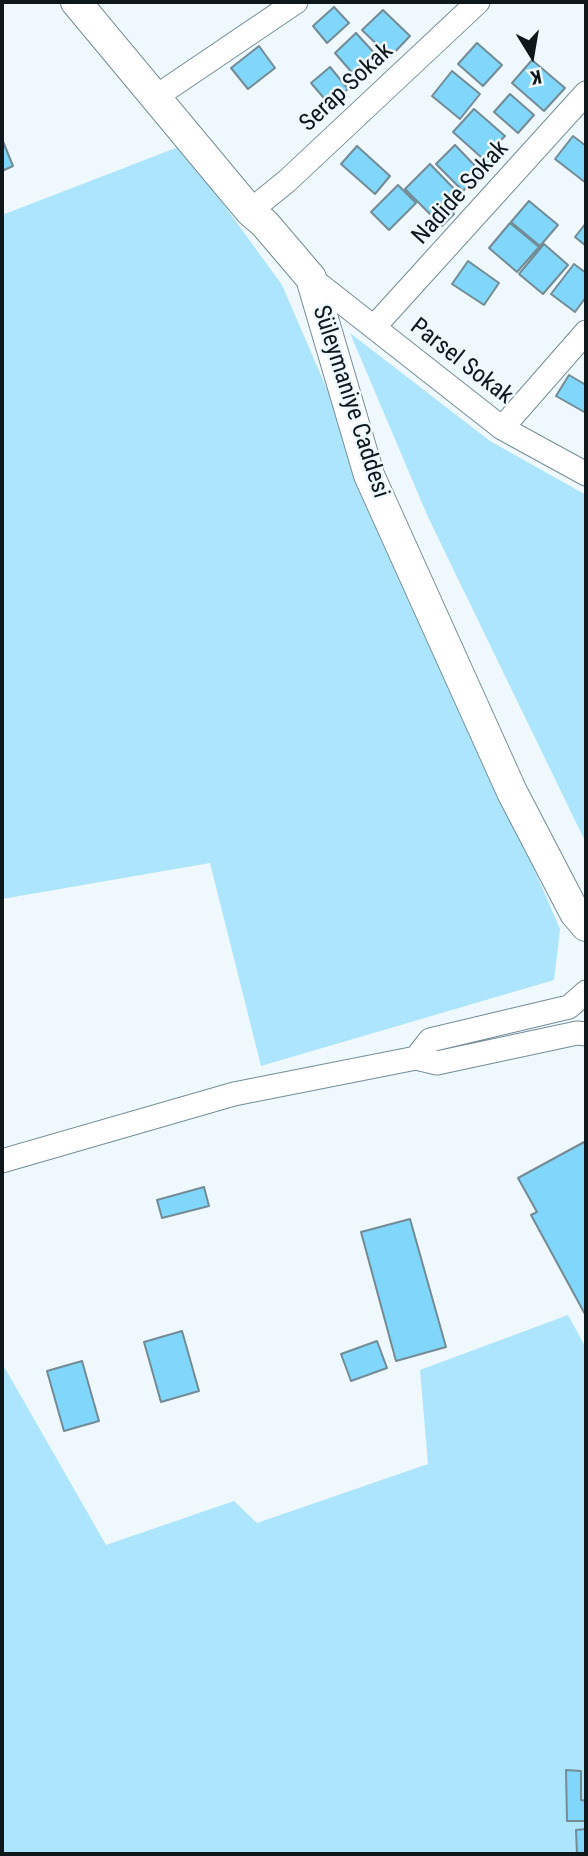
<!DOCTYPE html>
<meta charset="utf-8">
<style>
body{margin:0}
#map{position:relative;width:588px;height:1856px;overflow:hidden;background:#eef8fd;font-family:"Roboto Condensed",sans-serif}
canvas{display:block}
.frame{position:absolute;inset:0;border:4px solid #0e181b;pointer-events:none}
.north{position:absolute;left:497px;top:21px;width:70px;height:70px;-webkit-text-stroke:5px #eef8fd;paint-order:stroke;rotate:169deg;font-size:19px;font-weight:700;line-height:28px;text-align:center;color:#0e181b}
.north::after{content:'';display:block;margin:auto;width:24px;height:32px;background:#0e181b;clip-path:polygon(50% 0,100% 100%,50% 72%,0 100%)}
</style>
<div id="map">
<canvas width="588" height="1856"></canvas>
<div class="frame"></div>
<div class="north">K</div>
</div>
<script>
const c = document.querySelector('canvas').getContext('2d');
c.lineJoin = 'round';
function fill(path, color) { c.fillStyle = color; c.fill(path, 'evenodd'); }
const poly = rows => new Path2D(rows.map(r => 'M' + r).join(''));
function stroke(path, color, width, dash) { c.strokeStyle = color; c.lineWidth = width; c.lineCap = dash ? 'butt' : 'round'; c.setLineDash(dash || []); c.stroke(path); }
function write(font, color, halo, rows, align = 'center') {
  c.font = font + ' "Roboto Condensed",sans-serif'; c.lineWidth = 5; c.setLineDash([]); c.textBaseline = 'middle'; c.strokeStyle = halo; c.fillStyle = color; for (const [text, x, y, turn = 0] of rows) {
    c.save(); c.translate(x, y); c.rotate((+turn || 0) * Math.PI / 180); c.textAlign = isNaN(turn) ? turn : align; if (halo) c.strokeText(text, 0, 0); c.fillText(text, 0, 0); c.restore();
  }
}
const green = poly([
 [181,146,282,285,560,929,554,980,261,1066,210,863,2,899,2,215],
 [350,333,490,441,586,495,586,843,428,517],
 [568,1315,586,1348,586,1854,2,1854,2,1363,106,1545,234,1501,257,1523,428,1464,420,1370]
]);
const building = poly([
 [334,7,349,23,327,43,313,26,334,7],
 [383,10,410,36,390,57,362,30,383,10],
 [356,33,377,56,355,76,335,53,356,33],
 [477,43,502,65,483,86,458,64,477,43],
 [259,46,275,68,248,89,231,68,259,46],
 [532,60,565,88,544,111,512,83,532,60],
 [330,67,348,89,329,104,311,83,330,67],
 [452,71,480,94,460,119,432,96,452,71],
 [510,94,534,115,518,133,494,112,510,94],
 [474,109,505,136,497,144,503,150,490,165,453,132,474,109],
 [573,136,586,146,586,183,555,159,573,136],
 [2,139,13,166,2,171,2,139],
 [455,145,481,172,463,191,436,164,455,145],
 [357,146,390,176,375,194,341,164,357,146],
 [430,164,462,197,451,209,454,214,442,226,405,189,430,164],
 [398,185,416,203,389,230,371,212,398,185],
 [529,201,558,225,540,246,511,222,529,201],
 [510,223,539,247,517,272,489,248,510,223],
 [586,223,586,246,575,237,586,223],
 [544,244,568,265,543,294,519,274,544,244],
 [468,261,499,283,484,305,452,284,468,261],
 [574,264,586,273,586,297,575,312,551,294,574,264],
 [569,375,586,385,586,413,556,396,569,375],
 [586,1141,586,1316,531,1215,537,1212,518,1178,586,1141],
 [204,1187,209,1206,162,1218,157,1200,204,1187],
 [410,1219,446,1347,396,1361,361,1232,410,1219],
 [182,1331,199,1391,161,1402,144,1342,182,1331],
 [377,1341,387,1368,351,1381,341,1354,377,1341],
 [82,1361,99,1421,64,1431,47,1371,82,1361],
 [566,1770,581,1771,581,1800,586,1801,586,1821,567,1821,566,1770],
 [586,1829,586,1854,577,1854,576,1830,586,1829]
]);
const minor = poly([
 [154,98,296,2],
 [250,211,287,181,478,2],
 [311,278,502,428,586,474],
 [374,327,586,93],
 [502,428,586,332],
 [416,1058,430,1040,569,1007,586,992],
 [2,1161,234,1094,416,1058,437,1063,577,1033,586,1034]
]);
const tertiary = poly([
 [76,2,250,211,265,224,311,278,369,475,512,792,575,913,586,926]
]);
const streetNames = [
 ["Serap Sokak",347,88,-43],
 ["Nadide Sokak",461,193,-48],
 ["Parsel Sokak",461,362,38],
 ["Süleymaniye Caddesi",350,402,72]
];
fill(green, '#ade5fe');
fill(building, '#81d7fb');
stroke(building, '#738b95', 2);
stroke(minor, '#758d97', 25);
stroke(tertiary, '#758d97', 32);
stroke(minor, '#fff', 23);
stroke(tertiary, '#fff', 30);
write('24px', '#0e181b', '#eef8fd', streetNames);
</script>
